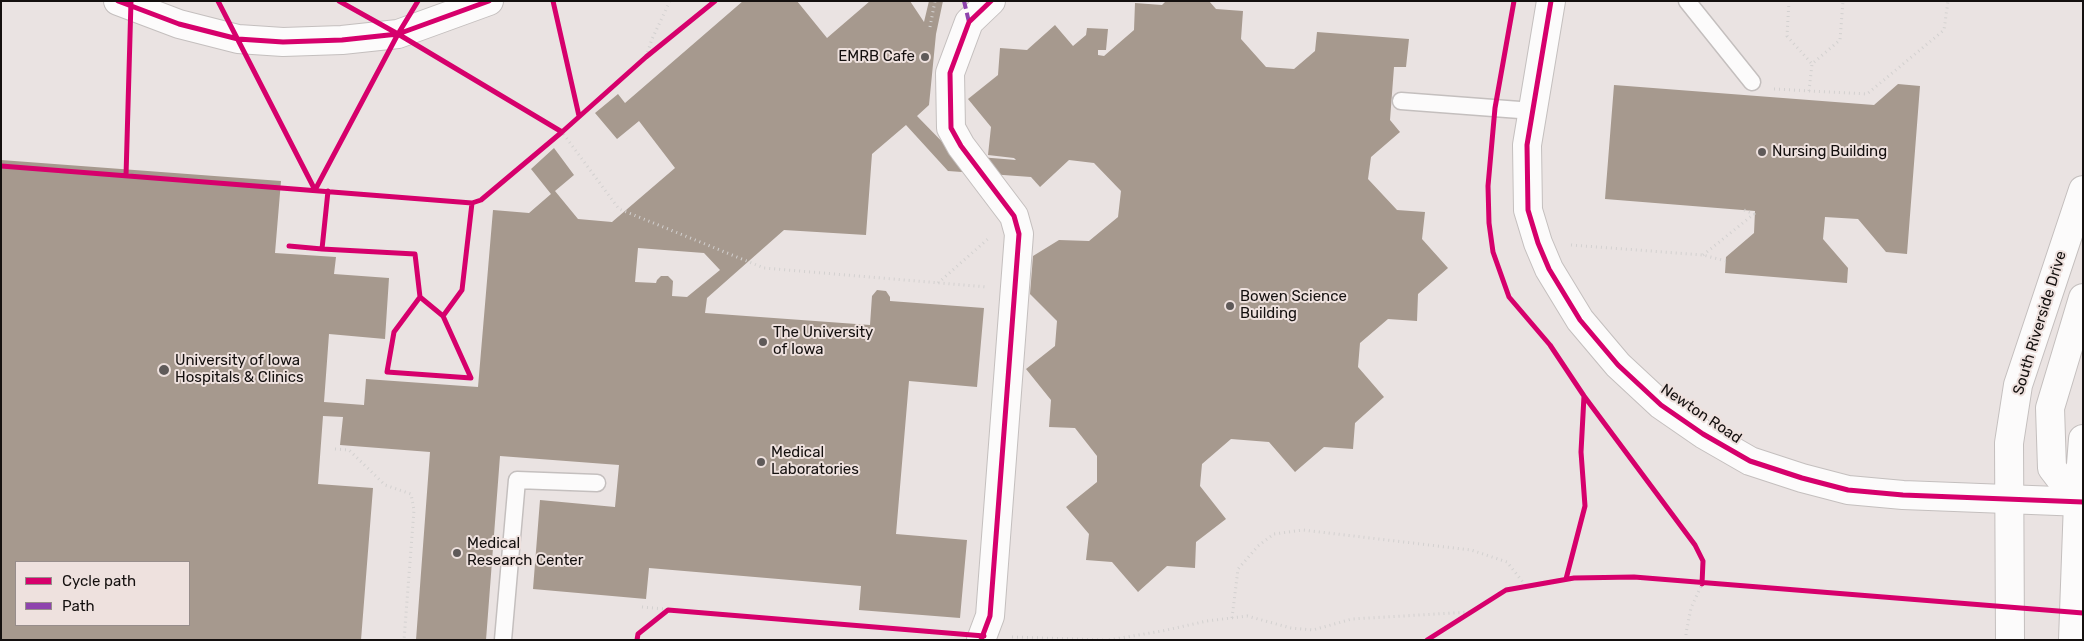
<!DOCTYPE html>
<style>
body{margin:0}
#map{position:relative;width:2084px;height:641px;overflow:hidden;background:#eae3e2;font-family:Rubik,sans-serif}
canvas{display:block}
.frame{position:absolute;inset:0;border:2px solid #14100f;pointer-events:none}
.legend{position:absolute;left:15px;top:561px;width:175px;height:65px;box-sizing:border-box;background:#eee1de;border:1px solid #978d8b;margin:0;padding:6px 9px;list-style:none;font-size:15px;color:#14100f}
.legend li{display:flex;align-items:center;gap:10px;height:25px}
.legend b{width:25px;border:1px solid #978d8b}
</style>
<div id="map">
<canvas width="2084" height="641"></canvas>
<div class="frame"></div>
<ul class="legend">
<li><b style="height:6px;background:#d6006c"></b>Cycle path</li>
<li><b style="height:6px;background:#8e44ad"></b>Path</li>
</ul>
</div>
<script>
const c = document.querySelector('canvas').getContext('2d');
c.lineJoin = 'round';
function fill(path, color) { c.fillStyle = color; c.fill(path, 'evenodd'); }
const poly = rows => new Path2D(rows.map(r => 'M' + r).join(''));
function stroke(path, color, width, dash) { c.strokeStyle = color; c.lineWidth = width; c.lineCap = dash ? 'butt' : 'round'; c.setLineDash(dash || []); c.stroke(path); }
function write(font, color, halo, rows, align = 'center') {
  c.font = font + ' Rubik,sans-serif'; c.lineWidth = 4; c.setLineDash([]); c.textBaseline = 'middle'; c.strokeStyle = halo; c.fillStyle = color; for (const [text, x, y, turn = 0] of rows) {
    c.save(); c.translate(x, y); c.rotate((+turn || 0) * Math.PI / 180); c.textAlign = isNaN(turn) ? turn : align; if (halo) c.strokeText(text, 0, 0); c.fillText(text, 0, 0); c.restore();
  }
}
const building = poly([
 [743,1,797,1,827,38,870,1,910,1,924,22,929,1,943,1,936,34,929,105,917,116,955,155,1016,160,1014,158,988,155,991,127,968,99,998,75,1000,48,1027,50,1055,25,1073,46,1086,35,1087,28,1108,29,1106,50,1098,50,1098,55,1104,56,1134,30,1135,3,1162,5,1166,1,1209,1,1216,9,1243,11,1241,39,1266,67,1294,69,1315,51,1317,32,1409,39,1406,67,1394,67,1390,120,1400,132,1371,157,1368,179,1397,210,1425,212,1422,239,1448,268,1418,294,1417,321,1388,319,1360,343,1358,367,1384,397,1355,423,1353,449,1324,447,1295,472,1269,442,1231,439,1202,464,1200,486,1226,519,1196,542,1195,568,1167,566,1138,592,1112,562,1086,560,1089,534,1066,507,1097,482,1097,456,1075,428,1049,427,1051,400,1026,369,1055,346,1057,321,1030,294,1033,256,1059,240,1089,241,1118,217,1121,191,1094,163,1069,160,1040,187,1031,177,948,171,906,125,872,154,866,235,784,230,707,298,705,313,870,325,872,296,877,290,886,291,890,297,890,301,984,308,977,387,909,381,896,534,967,540,960,618,859,610,861,586,649,568,646,599,533,589,540,500,615,507,619,465,500,456,486,640,416,640,430,452,340,445,343,417,323,416,318,484,373,488,361,640,1,640,1,160,281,181,275,253,336,257,334,274,389,278,385,339,329,334,324,402,364,405,366,379,478,387,493,210,529,213,551,194,531,169,554,148,574,175,555,191,578,219,612,222,675,168,639,121,617,139,595,113,618,94,625,103],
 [638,248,704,253,720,270,687,297,672,296,673,281,668,276,661,276,657,280,656,283,635,282],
 [16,562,189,562,189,625,16,625],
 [1898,84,1920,86,1907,254,1886,252,1858,219,1825,217,1823,239,1848,268,1847,283,1725,273,1726,257,1754,233,1755,211,1605,199,1614,85,1874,105]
]);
const path = poly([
 [339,1,354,9],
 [553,1,579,116],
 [1789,1,1787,36,1812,64],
 [930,27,935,1],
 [431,54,562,132,619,209,764,268,987,287],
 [646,57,652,39,670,1],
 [254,70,315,190,381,65],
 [1774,89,1867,94,1944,30,1948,1],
 [1809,91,1812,64,1840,40,1843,1],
 [1,166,472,203,462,290,443,316],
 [126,176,130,37],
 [1571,245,1703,255,1726,261],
 [289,246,322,249,328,191],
 [322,249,415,254,420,297,394,332,387,372,471,378,443,316,420,297],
 [1703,255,1754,214,1744,210],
 [938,283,989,238],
 [335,449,349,450,385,485,411,494,414,510,404,640],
 [642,607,953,634],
 [1232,618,1238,569,1258,546,1274,534,1303,530,1471,550,1507,562,1526,586],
 [638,634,668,610],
 [1012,637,1104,640],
 [1109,640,1162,631,1207,621,1247,616,1291,628,1313,630,1352,619,1470,612],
 [1686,640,1686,633,1691,608,1702,584]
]);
const lane = poly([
 [1687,1,1752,82],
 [1401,101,1533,111],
 [503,640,517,480,597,483]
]);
const street = poly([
 [118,1,179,24,238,39,283,42,342,40,398,34,489,1],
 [981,640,990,616,1019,234,1014,216,961,146,951,128,950,73,969,22,991,1]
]);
const secondary = poly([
 [1551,1,1527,145,1528,210,1538,243,1549,269,1580,320,1618,365,1661,405,1703,434,1750,461,1802,478,1848,490,1903,495,2083,502]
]);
const primary = poly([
 [2078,502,2052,468,2050,408,2083,298],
 [2010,640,2009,443,2018,385,2083,190],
 [2073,640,2078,502,2083,439]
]);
const quiet = poly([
 [964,1,969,22]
]);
const cycleway = poly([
 [118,1,179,24,238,39,283,42,342,40,398,34,489,1],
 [218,1,315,190,398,34,418,1],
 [339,1,398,34,562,132],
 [553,1,579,116],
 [1514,1,1495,108,1488,186,1489,223,1493,252,1509,297,1550,345,1584,396,1695,545,1703,561,1702,584],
 [1551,1,1527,145,1528,210,1538,243,1549,269,1580,320,1618,365,1661,405,1703,434,1750,461,1802,478,1848,490,1903,495,2083,502],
 [1,166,472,203,481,200,562,132,646,57,715,1],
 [126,176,131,1],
 [289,246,322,249,328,191],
 [322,249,415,254,420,297,394,332,387,372,471,378,443,316,420,297],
 [443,316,462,290,472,203],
 [1566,579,1585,506,1581,452,1584,396],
 [637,640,638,634,668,610,984,636],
 [981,640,990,616,1019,234,1014,216,961,146,951,128,950,73,969,22,991,1],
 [1427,640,1506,590,1574,578,1634,577,2083,613]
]);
const markers = [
 [925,57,5,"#5f5a59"],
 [1762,152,5,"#5f5a59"],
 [1230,306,5,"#5f5a59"],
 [763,342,5,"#5f5a59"],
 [164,370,6,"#5f5a59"],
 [761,462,5,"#5f5a59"],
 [457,553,5,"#5f5a59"]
];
const poiNames = [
 ["EMRB Cafe",915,57,"right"],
 ["Nursing Building",1772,152],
 ["Bowen Science",1240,297],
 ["Building",1240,314],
 ["The University",773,333],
 ["of Iowa",773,350],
 ["University of Iowa",175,361],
 ["Hospitals & Clinics",175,378],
 ["Medical",771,453],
 ["Laboratories",771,470],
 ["Medical",467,544],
 ["Research Center",467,561]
];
const streetNames = [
 ["South Riverside Drive",2040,323,-73],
 ["Newton Road",1701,414,34]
];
fill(building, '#a6998e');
stroke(lane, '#c4bfbe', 19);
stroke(street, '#c4bfbe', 30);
stroke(secondary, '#c4bfbe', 30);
stroke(primary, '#c4bfbe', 30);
stroke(path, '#d3d1d0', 3, [1, 4]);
stroke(lane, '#fcfbfb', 16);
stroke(street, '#fcfbfb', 28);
stroke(secondary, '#fcfbfb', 28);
stroke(primary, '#fcfbfb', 28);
stroke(quiet, '#8e44ad', 4, [8, 4]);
stroke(cycleway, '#d6006c', 5);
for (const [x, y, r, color] of markers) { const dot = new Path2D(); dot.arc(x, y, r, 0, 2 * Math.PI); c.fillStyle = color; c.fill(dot); stroke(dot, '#eee1de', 2); }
write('15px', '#14100f', '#eee1de', poiNames, 'left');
write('15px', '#14100f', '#eee1de', streetNames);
</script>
